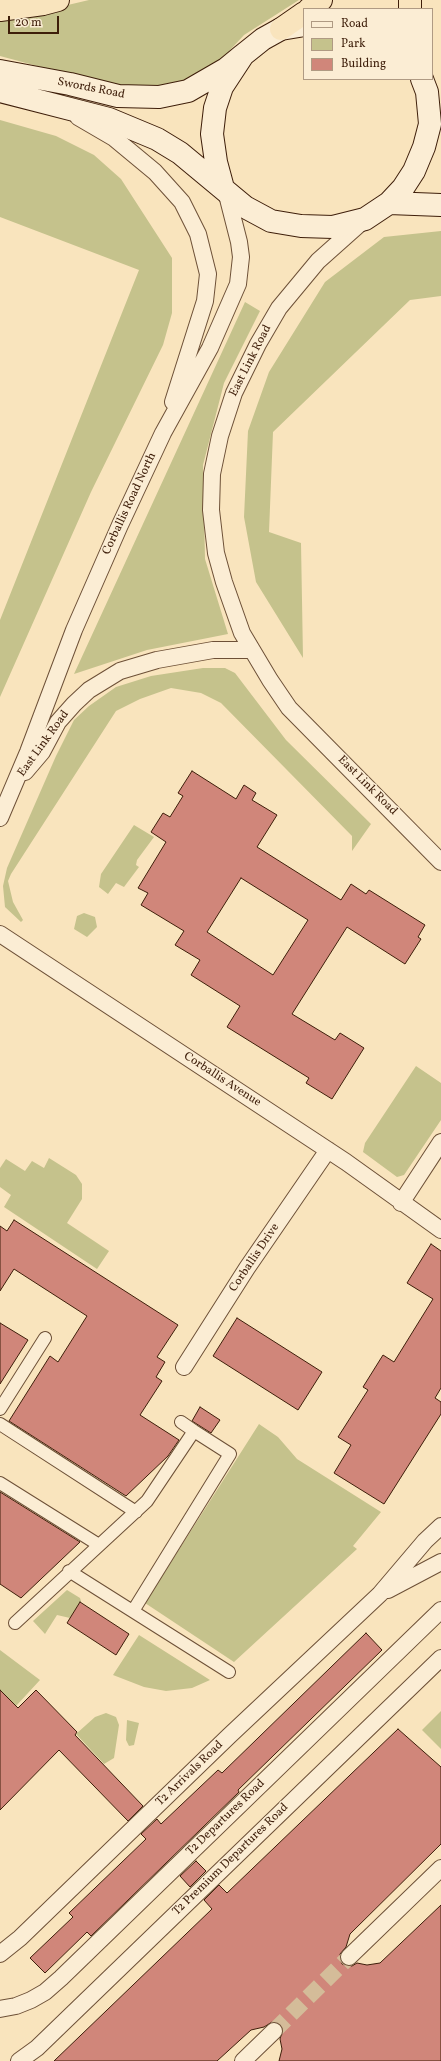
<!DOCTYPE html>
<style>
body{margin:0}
#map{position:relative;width:441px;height:2061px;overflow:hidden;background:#f9e4bd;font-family:Vollkorn,serif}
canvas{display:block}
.legend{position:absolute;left:303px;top:8px;width:130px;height:72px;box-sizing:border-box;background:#fbedd4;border:1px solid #af9a83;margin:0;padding:5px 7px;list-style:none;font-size:12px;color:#3e1e0a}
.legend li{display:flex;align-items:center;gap:8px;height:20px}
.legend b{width:20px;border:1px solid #af9a83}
.scale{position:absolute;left:8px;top:16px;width:51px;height:18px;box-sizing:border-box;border:2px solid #3e1e0a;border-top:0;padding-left:5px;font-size:12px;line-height:14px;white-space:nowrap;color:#3e1e0a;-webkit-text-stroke:3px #fbedd4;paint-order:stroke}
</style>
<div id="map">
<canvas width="441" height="2061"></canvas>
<ul class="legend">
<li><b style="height:5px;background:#fbedd4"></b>Road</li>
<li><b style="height:11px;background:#c5c28c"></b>Park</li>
<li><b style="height:11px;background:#d0867a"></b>Building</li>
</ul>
<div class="scale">20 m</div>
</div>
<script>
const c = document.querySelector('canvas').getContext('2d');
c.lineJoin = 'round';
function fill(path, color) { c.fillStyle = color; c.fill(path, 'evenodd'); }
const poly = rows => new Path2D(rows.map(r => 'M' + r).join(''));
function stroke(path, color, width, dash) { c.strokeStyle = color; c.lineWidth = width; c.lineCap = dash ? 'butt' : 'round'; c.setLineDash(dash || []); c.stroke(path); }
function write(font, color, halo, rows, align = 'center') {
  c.font = font + ' Vollkorn,serif'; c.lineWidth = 3; c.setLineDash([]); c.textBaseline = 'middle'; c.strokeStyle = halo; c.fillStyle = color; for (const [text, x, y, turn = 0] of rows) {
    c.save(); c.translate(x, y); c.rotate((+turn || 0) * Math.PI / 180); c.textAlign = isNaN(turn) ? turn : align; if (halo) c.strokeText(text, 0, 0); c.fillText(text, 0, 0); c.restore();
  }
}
const green = poly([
 [89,0,299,0,244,35,218,63,204,73,173,84,148,87,112,86,0,56,0,21],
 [0,120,56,136,94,155,121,179,172,258,172,313,163,345,91,492,0,697,0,620,139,270,0,217],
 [441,231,441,296,410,300,273,432,269,532,301,543,303,658,256,582,244,517,248,431,269,372,325,282,384,237],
 [245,302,260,311,224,383,203,465,205,559,228,634,147,650,74,674],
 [203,668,225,668,235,673,286,740,371,824,352,851,352,836,221,703,201,693,171,688,140,699,116,711,11,874,8,881,13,902,23,920,21,922,5,907,3,886,7,868,56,756,74,720,89,706,116,687,151,676],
 [134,825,154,837,137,860,136,865,139,867,124,887,116,883,108,894,99,887,101,874],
 [84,913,95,917,97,927,87,937,74,929,77,916],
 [416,1066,441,1083,441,1120,404,1175,397,1177,363,1152,365,1143],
 [49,1158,76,1175,82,1184,82,1199,67,1223,109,1251,97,1269,4,1207,11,1195,0,1187,0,1168,6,1159,25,1171,32,1161,44,1168],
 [259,1424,278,1437,297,1459,381,1512,353,1546,357,1549,234,1662,145,1603],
 [67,1590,80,1598,81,1601,70,1618,57,1615,45,1634,33,1621],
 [139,1635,210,1680,192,1688,166,1691,144,1687,113,1675],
 [0,1650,40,1680,16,1706,0,1690],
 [441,1711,441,1749,422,1730],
 [106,1713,116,1717,119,1725,114,1758,104,1764,76,1734,95,1717],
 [127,1720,139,1723,134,1745,129,1746,126,1740]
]);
const building = poly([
 [192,771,236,799,244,785,256,793,252,800,277,815,257,847,341,900,351,884,366,894,369,890,425,925,418,937,421,939,405,964,347,927,292,1014,335,1040,340,1033,364,1048,332,1099,306,1083,309,1078,227,1027,240,1006,191,975,200,960,175,945,184,931,141,905,148,893,138,888,166,842,151,832,163,813,170,817,183,796,178,793,192,771],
 [241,878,308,920,273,975,207,932,241,878],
 [14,1220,178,1325,157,1357,165,1362,156,1377,162,1381,140,1415,179,1440,168,1456,126,1496,9,1421,50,1356,58,1362,87,1316,14,1269,0,1291,0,1226,7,1231,14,1220],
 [431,1244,441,1251,441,1388,435,1398,441,1402,441,1414,384,1504,334,1473,351,1445,338,1437,368,1390,363,1387,383,1355,394,1362,433,1299,407,1283,431,1244],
 [237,1318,322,1372,298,1410,213,1356,237,1318],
 [0,1323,28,1340,0,1384,0,1323],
 [200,1407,220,1420,211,1433,192,1421,200,1407],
 [0,1492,80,1542,21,1598,0,1584,0,1492],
 [80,1602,129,1634,116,1655,67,1623,80,1602],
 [366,1633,382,1650,238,1790,239,1792,91,1936,87,1932,45,1973,30,1958,73,1917,69,1913,146,1839,141,1834,157,1819,161,1824,218,1770,222,1773,366,1633],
 [0,1690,18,1708,36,1690,77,1732,75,1735,143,1806,128,1821,59,1750,0,1810,0,1690],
 [398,1729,441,1767,441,1844,350,1934,346,1947,340,1954,340,1959,342,1964,347,1966,352,1966,357,1963,367,1965,380,1963,441,1905,441,2061,279,2061,282,2049,280,2039,283,2029,281,2024,272,2022,264,2027,251,2030,217,2061,54,2061,212,1909,204,1900,219,1885,227,1893,398,1729],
 [196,1861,206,1871,190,1887,180,1876,196,1861]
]);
const minorTunnel = poly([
 [274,2031,349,1957]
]);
const pedestrian = poly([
 [0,1409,45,1338],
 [0,1424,136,1512],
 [0,1483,99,1545],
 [69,1571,229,1672],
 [133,1611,230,1454,194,1431],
 [15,1623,147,1501,194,1431,181,1422]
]);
const minor = poly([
 [78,117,114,138,155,172,182,202,198,234,208,274,205,301,173,402],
 [364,220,318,261,279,308,258,344,234,393,220,436,212,474,211,510,216,553,224,582,242,633,270,680,289,708,441,862],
 [25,772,42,752,58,722,74,704,89,690,120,671,157,660,213,650,252,650],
 [0,818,28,752,74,630,120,525,163,433,210,348,238,284,241,257,239,242,226,191],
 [0,934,346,1162,441,1230],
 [401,1203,441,1142],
 [184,1367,247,1268,328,1150],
 [388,1590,441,1562],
 [0,1954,20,1938,229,1736,380,1594,425,1541,441,1526],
 [349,1957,441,1868],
 [0,2009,16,2006,31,2000,45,1992,61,1978,441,1610],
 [19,2061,37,2048,441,1658],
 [243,2061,274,2031]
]);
const secondary = poly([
 [0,71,70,84,118,96,159,97,188,91,226,69,243,55],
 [0,91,109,119,157,139,180,153,245,207,271,221,301,226,333,227,365,219,389,203,403,188,414,171,424,147,430,124,427,92,422,79],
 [223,188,216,162,212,134,215,108,222,87,243,55,263,39,281,29,299,26],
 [389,203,441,205]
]);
const motorway = poly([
 [410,0,410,9],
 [309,9,321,0],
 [0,10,43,4,58,0],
 [281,29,304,13]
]);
const streetNames = [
 ["Swords Road",91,89,11],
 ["East Link Road",251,361,-63],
 ["Corballis Road North",130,504,-65],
 ["East Link Road",44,744,-54],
 ["East Link Road",367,786,45],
 ["Corballis Avenue",222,1080,33],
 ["Corballis Drive",255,1258,-56],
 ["T2 Arrivals Road",190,1774,-44],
 ["T2 Departures Road",226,1818,-44],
 ["T2 Premium Departures Road",231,1860,-44]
];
fill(green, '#c5c28c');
fill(building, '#d0867a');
stroke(building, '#3e1e0a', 1);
stroke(minorTunnel, '#d4bc99', 16, [16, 8]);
stroke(pedestrian, '#6d5037', 14);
stroke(minor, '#6d5037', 18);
stroke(secondary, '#3e1e0a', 24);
stroke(motorway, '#3e1e0a', 24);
stroke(pedestrian, '#fbedd4', 12);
stroke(minor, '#fbedd4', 16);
stroke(secondary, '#fbedd4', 22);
stroke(motorway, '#f9e4bd', 22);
write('12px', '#3e1e0a', '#fbedd4', streetNames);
</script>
